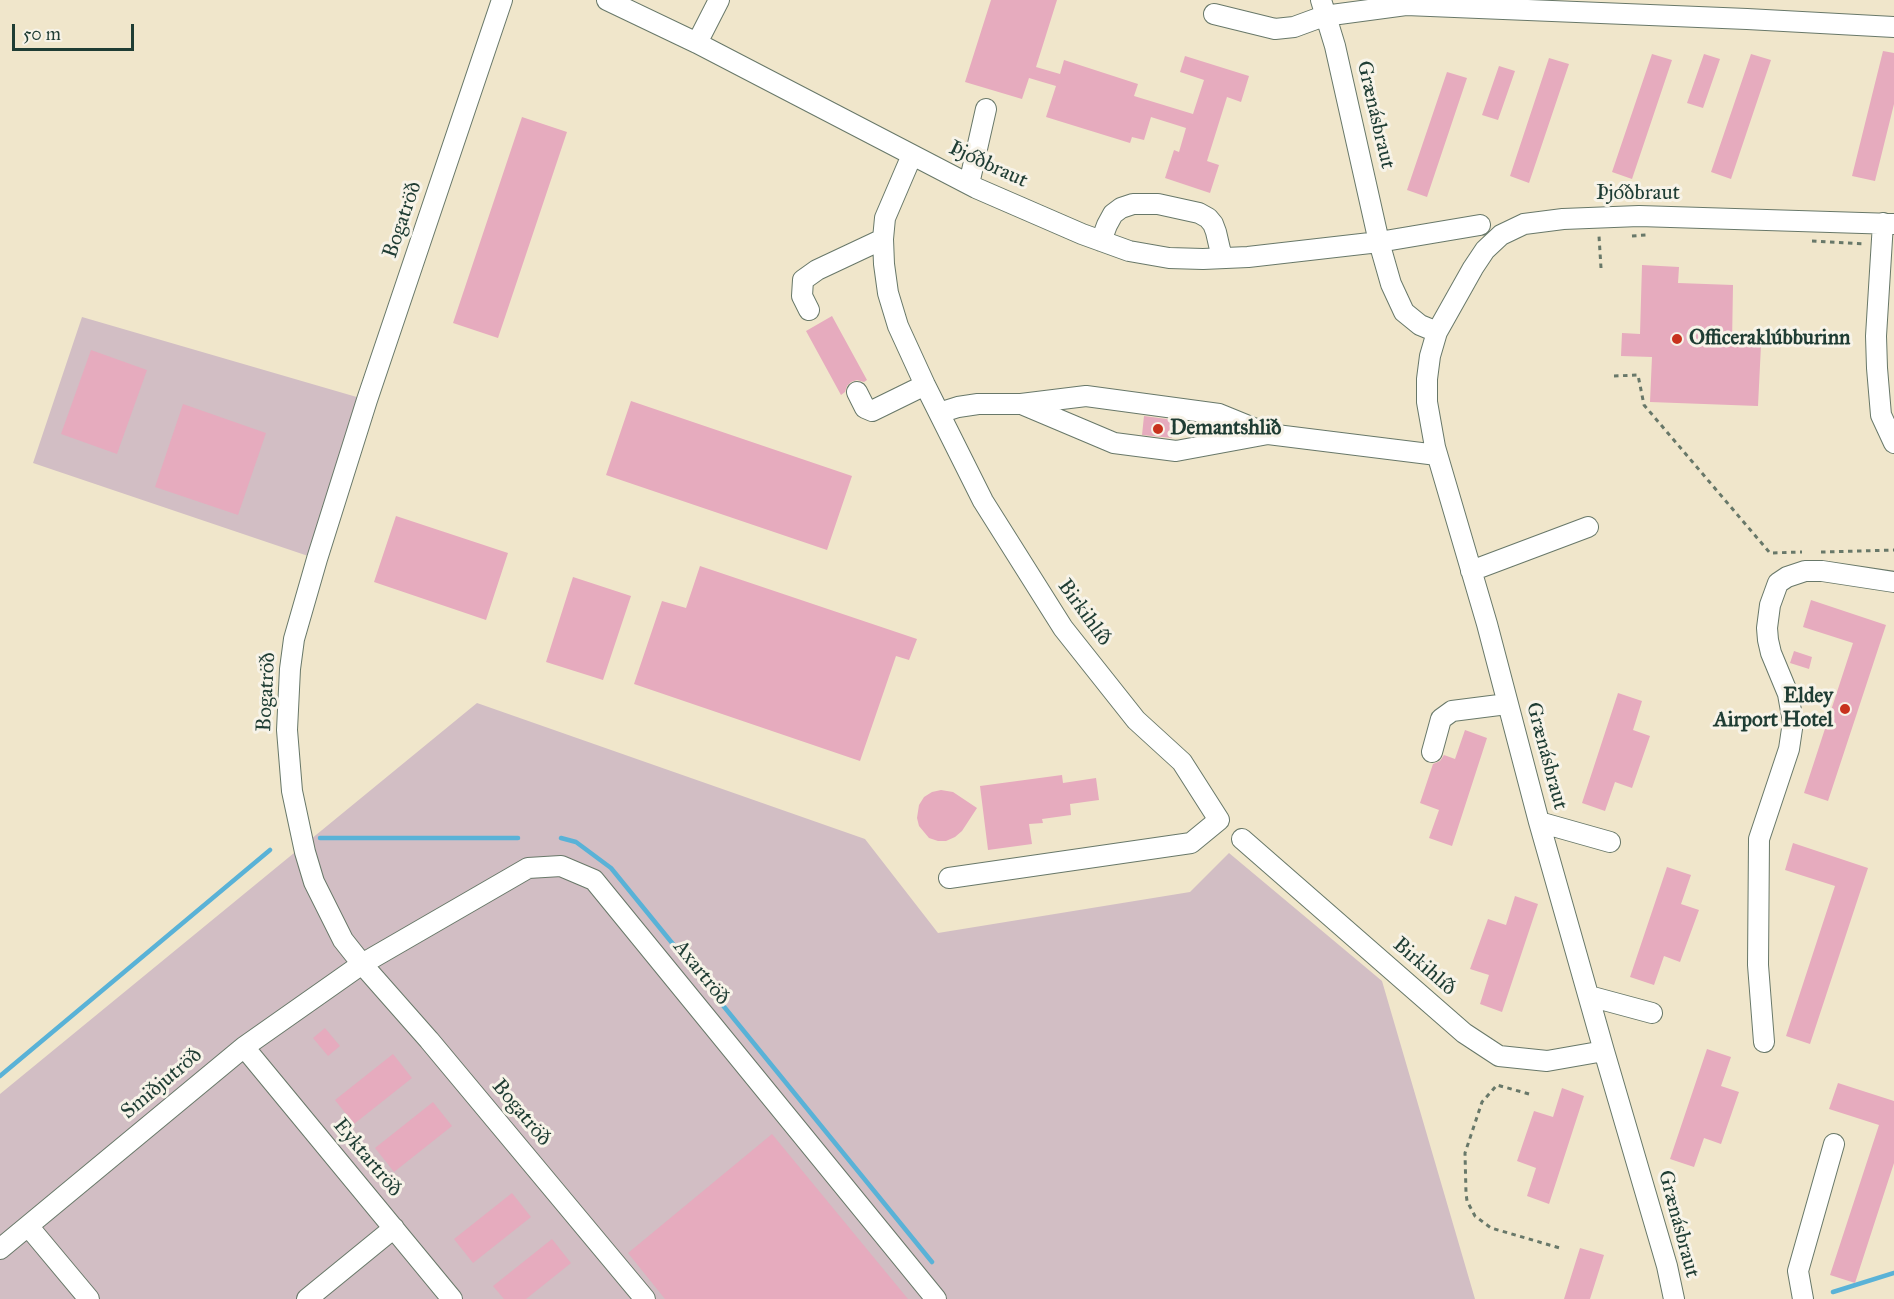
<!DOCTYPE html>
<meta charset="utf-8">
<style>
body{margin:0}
#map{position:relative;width:1894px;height:1299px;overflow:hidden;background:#f0e6cb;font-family:"IM FELL Great Primer",serif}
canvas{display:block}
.scale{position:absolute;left:12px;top:24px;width:122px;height:27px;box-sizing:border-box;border:3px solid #1f3d34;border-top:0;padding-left:8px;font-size:18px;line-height:21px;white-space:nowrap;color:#1f3d34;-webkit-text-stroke:4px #f7f3e8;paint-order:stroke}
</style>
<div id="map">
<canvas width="1894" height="1299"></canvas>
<div class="scale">50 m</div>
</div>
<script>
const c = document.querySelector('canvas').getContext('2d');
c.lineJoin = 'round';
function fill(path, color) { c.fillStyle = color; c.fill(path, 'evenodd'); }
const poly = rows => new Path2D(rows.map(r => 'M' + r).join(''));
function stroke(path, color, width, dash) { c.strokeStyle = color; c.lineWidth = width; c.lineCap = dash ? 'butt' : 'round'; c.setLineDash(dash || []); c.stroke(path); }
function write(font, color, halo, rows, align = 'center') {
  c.font = font + ' "IM FELL Great Primer",serif'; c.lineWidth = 6; c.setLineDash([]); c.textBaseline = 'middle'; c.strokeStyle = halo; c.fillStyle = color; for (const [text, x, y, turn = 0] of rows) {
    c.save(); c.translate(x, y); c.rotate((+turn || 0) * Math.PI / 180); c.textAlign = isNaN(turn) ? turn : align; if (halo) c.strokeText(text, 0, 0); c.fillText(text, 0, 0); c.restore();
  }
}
const industrial = poly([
 [82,317,367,400,317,559,33,463],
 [477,703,865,839,938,933,1190,892,1229,853,1382,981,1475,1299,0,1299,0,1094]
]);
const stream = poly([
 [320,838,518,838],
 [561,838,576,842,611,868,932,1262],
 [0,1076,270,850],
 [1833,1292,1894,1273]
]);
const building = poly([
 [991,0,1057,0,1036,67,1060,74,1064,60,1138,84,1134,96,1193,114,1204,80,1180,72,1185,56,1249,76,1241,102,1227,97,1207,161,1219,165,1210,193,1165,178,1174,150,1179,152,1186,128,1151,117,1144,140,1132,137,1130,143,1046,117,1056,86,1029,78,1022,99,965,82],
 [1883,51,1894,53,1894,104,1875,181,1852,176],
 [1652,54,1672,60,1632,179,1612,172],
 [1704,54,1720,59,1703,108,1687,103],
 [1751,54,1771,60,1731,179,1711,172],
 [1549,58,1569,64,1529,183,1510,176],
 [1499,66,1515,71,1498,120,1482,115],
 [1447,72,1467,78,1427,197,1407,190],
 [522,117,567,132,498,338,453,323],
 [1642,265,1679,267,1678,283,1733,285,1732,344,1761,345,1758,406,1650,402,1652,357,1621,356,1622,333,1640,334],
 [832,316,867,380,864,382,857,380,851,382,847,386,845,392,841,395,806,331],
 [91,350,147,370,117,454,61,434],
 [631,401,852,476,827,550,606,475],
 [183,404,266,433,238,515,155,487],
 [1144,416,1174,420,1172,438,1142,435],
 [396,516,508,553,486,620,374,582],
 [700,566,917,639,909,660,896,656,860,761,634,684,662,601,686,608],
 [573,577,631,596,603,680,546,662],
 [1811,600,1886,625,1828,801,1804,793,1853,643,1803,627],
 [1794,651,1812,657,1809,669,1790,663],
 [1618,693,1642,701,1633,730,1650,736,1632,788,1615,782,1605,811,1582,803],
 [1465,730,1487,738,1452,846,1429,838,1439,810,1420,803,1433,764,1440,761,1444,755,1455,759],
 [1062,775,1063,783,1096,778,1099,800,1070,804,1071,815,1042,819,1043,823,1029,824,1032,844,988,850,980,786],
 [941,790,953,792,977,808,962,831,955,837,946,841,938,841,929,838,919,826,917,818,919,805,924,797,932,792],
 [1793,843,1868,868,1810,1044,1786,1036,1835,886,1785,870],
 [1667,867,1691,875,1681,904,1699,910,1680,962,1664,956,1654,985,1630,977],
 [1515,896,1538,904,1502,1012,1480,1004,1489,975,1470,969,1488,919,1506,925],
 [325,1028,340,1046,328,1056,313,1038],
 [1707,1049,1731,1057,1721,1086,1739,1092,1721,1144,1704,1138,1694,1167,1670,1159],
 [393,1054,412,1078,354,1124,335,1100],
 [1838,1083,1894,1101,1894,1163,1855,1283,1830,1275,1879,1125,1829,1109],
 [1562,1088,1584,1096,1549,1204,1527,1196,1536,1168,1517,1161,1534,1111,1553,1117],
 [433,1102,452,1126,394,1172,375,1148],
 [772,1134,908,1299,665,1299,628,1253],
 [512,1193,531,1217,473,1263,454,1239],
 [552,1239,571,1263,526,1299,504,1299,493,1286],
 [1580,1248,1604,1255,1590,1299,1564,1299]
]);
const path = poly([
 [1632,236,1646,235],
 [1812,241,1865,244],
 [1601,268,1599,236,1601,236],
 [1614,376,1638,375,1644,405,1770,553,1802,552],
 [1821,552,1894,550],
 [1529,1094,1497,1085,1482,1102,1465,1153,1466,1193,1467,1201,1475,1216,1491,1228,1560,1248]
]);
const minor = poly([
 [502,0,367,400,317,559,294,639,290,669,287,730,292,791,305,852,314,882,343,940,362,964,429,1040,645,1299],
 [607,0,697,43,976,188,1082,234,1129,251,1169,258,1203,259,1248,257,1379,242,1480,225],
 [1321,0,1335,46,1379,242,1391,284,1404,312,1420,325,1437,332],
 [1214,14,1275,29,1294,27,1324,16,1406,5,1747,19,1894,27],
 [697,43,719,0],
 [912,155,885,218,883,239,884,264,888,293,898,326,925,385,983,501,1063,628,1136,720,1182,762,1219,820,1191,843,949,878],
 [969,184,986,109],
 [1883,223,1876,336,1877,368,1881,415,1894,443],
 [1101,241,1107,225,1113,214,1121,208,1133,204,1158,204,1199,213,1208,218,1213,224,1216,232,1222,258],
 [809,310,802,296,803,280,817,270,883,239],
 [857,392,865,408,872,411,925,385],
 [1024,405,1114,443,1176,451,1268,434],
 [939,413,958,407,978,404,1021,404,1086,396,1219,414,1268,434,1437,455],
 [1471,571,1588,527],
 [1432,752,1441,719,1452,711,1507,704],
 [1539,822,1610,842],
 [1242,839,1464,1033,1499,1056,1547,1061,1604,1051],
 [1589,996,1652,1013],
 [1764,1042,1758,965,1759,839,1789,749,1793,722,1788,694,1771,653,1768,640,1767,628,1770,605,1778,583,1787,577,1805,571,1822,571,1894,582],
 [244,1047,452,1299],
 [28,1226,89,1299],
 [0,1249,244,1047,362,964,528,868,561,866,594,880,936,1299],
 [307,1299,394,1228],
 [1674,1299,1667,1266,1604,1051,1539,822,1487,624,1435,447,1427,402,1427,379,1430,356,1437,332,1473,268,1485,250,1501,235,1524,224,1563,219,1639,216,1894,224],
 [1803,1299,1798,1271,1834,1144]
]);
const markers = [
 [1677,339,6,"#c8321e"],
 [1158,429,6,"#c8321e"],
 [1845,709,6,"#c8321e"]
];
const streetNames = [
 ["Grænásbraut",1375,115,77],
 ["Þjóðbraut",988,165,25],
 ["Þjóðbraut",1638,194],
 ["Bogatröð",403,220,-71],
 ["Birkihlíð",1084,613,54],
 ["Bogatröð",267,692,-87],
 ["Grænásbraut",1546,756,75],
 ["Birkihlíð",1424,967,41],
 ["Axartröð",701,973,51],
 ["Smiðjutröð",162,1084,-40],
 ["Bogatröð",521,1113,50],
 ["Eyktartröð",367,1158,50],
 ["Grænásbraut",1678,1224,75]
];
const poiNames = [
 ["Officeraklúbburinn",1689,339],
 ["Demantshlið",1170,429],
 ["Eldey",1833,697,"right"],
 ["Airport Hotel",1833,721,"right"]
];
fill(industrial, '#d2bec4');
stroke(stream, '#59b2d7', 4.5);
fill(building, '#e6abbe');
stroke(minor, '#687869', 22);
stroke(path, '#687869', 3, [4.5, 4.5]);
stroke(minor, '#fff', 20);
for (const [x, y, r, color] of markers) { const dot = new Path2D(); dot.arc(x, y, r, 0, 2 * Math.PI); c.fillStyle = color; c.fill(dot); stroke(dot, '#f7f3e8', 2); }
write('21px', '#1f3d34', '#f7f3e8', streetNames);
write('bold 21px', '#1f3d34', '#f7f3e8', poiNames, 'left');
</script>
